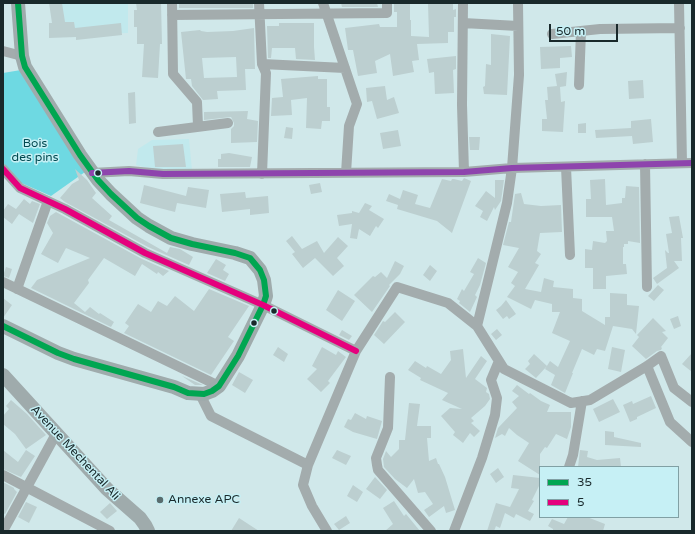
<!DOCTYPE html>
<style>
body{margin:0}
#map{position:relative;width:695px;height:534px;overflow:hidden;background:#d0e8ea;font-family:"Varela Round",sans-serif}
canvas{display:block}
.frame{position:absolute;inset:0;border:4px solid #19292b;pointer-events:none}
.legend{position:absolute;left:539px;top:466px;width:140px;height:52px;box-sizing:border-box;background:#c6f0f5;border:1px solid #81a0a4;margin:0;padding:5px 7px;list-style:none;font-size:12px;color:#19292b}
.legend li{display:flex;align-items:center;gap:8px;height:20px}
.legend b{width:20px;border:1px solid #81a0a4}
.scale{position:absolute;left:549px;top:24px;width:69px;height:18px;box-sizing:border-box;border:2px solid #19292b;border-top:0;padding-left:5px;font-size:12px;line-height:14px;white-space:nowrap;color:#19292b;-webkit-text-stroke:3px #c6f0f5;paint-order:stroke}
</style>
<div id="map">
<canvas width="695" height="534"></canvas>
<div class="frame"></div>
<ul class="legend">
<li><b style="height:5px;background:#00a651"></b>35</li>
<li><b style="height:5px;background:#e5007d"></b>5</li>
</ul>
<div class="scale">50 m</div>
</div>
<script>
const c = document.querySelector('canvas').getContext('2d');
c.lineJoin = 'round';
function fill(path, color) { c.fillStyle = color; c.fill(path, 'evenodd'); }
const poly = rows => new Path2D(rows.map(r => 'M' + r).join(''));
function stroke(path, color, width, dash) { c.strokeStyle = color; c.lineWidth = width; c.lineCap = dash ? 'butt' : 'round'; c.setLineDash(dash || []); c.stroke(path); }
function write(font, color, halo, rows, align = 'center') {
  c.font = font + ' "Varela Round",sans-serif'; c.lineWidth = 3; c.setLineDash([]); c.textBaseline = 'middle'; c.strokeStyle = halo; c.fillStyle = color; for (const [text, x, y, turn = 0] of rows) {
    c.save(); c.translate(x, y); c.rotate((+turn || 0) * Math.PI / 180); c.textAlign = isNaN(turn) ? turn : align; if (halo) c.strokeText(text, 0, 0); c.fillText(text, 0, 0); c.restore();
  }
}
const built = poly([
 [53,3,128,3,128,33,54,35],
 [189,139,192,170,155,170,136,165,138,149,152,140]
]);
const forest = poly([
 [21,70,85,172,51,196,19,182,3,163,3,73]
]);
const building = poly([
 [49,3,62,3,65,22,74,22,75,28,121,23,122,35,76,40,76,37,49,38,49,23,52,23],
 [136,3,161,3,162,44,160,44,158,78,142,77,144,44,137,44,137,27,134,27,134,10,137,10],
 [179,3,253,3,253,8,179,8],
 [341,3,377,3,378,7,342,7],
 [394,3,410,3,410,20,411,20,411,36,429,37,428,3,453,3,453,10,456,9,456,17,454,17,454,32,448,32,448,43,417,44,419,60,412,61,414,72,393,76,390,54,375,61,377,73,358,76,353,50,348,50,345,28,379,24,380,27,397,27,397,12,394,12],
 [279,23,314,23,314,47,315,60,296,59,295,48,272,48,271,58,268,58,267,26,279,26],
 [254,28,255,69,245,69,246,90,217,91,218,99,203,100,192,86,191,79,186,79,181,32,200,30,201,31,207,32,233,31],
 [236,57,237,77,204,78,202,58],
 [491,34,510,36,507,95,484,94,483,87,485,86,486,64,491,65],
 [571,46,572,57,560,58,560,68,541,69,540,47],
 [456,56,456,69,453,70,454,93,435,94,434,72,429,73,427,59],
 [567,72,566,86,560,87,561,102,565,101,563,132,542,131,542,119,547,119,545,100,548,100,547,87,557,86,555,74],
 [318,76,318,79,327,79,327,107,330,107,330,121,322,121,321,129,306,128,307,98,291,100,292,115,271,116,272,98,283,97,281,79],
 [643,80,644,98,629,99,628,81],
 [385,86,387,100,394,97,399,113,377,119,372,101,367,102,366,88],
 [135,92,136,123,129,124,128,93],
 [248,111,247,119,258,121,257,142,231,143,231,129,234,126,234,123,231,117,204,120,204,112],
 [651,119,653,142,633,144,632,136,596,138,595,130,631,128,631,121],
 [586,123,586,133,578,133,578,124],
 [286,127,293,128,292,139,284,138],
 [398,130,401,146,383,149,380,133],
 [469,137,480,137,479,150,470,150],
 [183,144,186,167,155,167,153,146],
 [229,153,252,157,250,167,218,167,218,159,221,159,221,154],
 [75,169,87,180,96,193,92,198,112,216,109,220,167,253,170,247,180,249,193,257,189,265,148,247,65,202,60,198,72,184,79,180],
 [464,178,471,181,452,233,437,221,397,209,398,205,386,201,389,194,400,199,403,190,418,195,415,204,430,208,442,179,451,181,452,179,454,179,462,181],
 [605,179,606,205,622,203,622,198,625,198,626,186,639,187,640,243,628,241,628,244,624,244,624,247,623,247,623,264,626,264,627,274,606,276,606,289,593,289,593,268,585,268,585,249,592,250,593,241,605,243,607,241,606,231,614,231,612,217,586,217,586,199,591,199,590,180],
 [495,180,504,180,501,201,495,210,494,207,487,221,480,217,483,211,475,206,486,191,495,198],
 [320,183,322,192,311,194,309,185],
 [144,185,186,196,188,187,209,190,206,208,177,203,175,212,140,203],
 [245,192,246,198,268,196,269,213,250,215,250,209,222,212,220,194],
 [521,193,524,204,541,206,561,205,562,232,540,233,537,251,541,254,535,263,539,265,525,289,541,292,544,278,554,281,553,287,573,289,573,298,582,299,582,311,605,325,605,317,610,317,610,293,627,294,627,305,639,306,636,334,632,329,613,326,605,351,597,349,594,355,582,349,572,373,573,373,565,393,551,385,555,375,545,369,550,361,558,367,570,341,552,333,560,312,552,312,552,304,535,300,531,309,507,297,515,286,511,283,518,272,508,267,519,248,503,245,509,222,511,222,515,194],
 [24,199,30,204,32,201,40,204,33,223,19,214,12,224,3,217,3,211,8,204,16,209],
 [365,203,372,206,369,210,384,219,378,228,376,226,370,236,359,229,357,239,350,238,352,224,339,226,337,215,352,213,352,211,359,213],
 [56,212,142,259,169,271,163,276,158,272,157,274,142,264,135,276,104,258,88,280,89,283,74,303,85,312,90,307,99,314,100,313,114,322,111,327,31,288,37,280,90,258,66,248,58,263,41,254,53,233,47,223,50,216],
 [679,216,683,238,681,238,682,261,674,261,679,268,657,284,653,278,667,268,665,250,668,253,669,253,666,234,672,233,669,217],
 [292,236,302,249,317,241,324,253,338,237,348,246,337,258,344,266,333,276,315,258,303,268,292,254,295,252,286,241],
 [478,258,486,263,480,285,475,295,477,297,470,312,459,303,460,301,457,299,462,289,464,291,474,274,470,272],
 [216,259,226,265,223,270,229,274,225,281,207,273],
 [395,261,404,266,400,274,389,285,390,286,372,312,354,295,373,276,375,277,381,272,387,278],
 [430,265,437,271,430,281,423,275],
 [6,267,12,269,9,278,3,276],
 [658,285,664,290,654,301,648,296],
 [209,289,249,306,228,337,234,341,211,375,124,333,129,326,125,323,138,304,151,312,158,301,167,306,175,296,194,311],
 [338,290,355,301,342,321,326,310],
 [3,298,12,305,3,318],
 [506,300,516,314,509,319,507,316,503,319,496,310,501,306],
 [395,312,405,322,384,344,374,335,383,321,385,322],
 [678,316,681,326,674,329,670,319],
 [653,318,666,331,662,332,668,338,661,347,662,348,661,350,657,351,646,359,632,346,639,337,637,335],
 [497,329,502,335,496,340,491,334],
 [342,330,352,336,349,340,339,335],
 [278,347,288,354,284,362,273,355],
 [322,347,336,355,338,351,346,357,328,381,330,383,321,392,307,379,317,369,312,366],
 [612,347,625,350,621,372,608,369],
 [463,349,466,378,481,356,487,361,475,379,487,388,486,392,489,394,490,399,485,406,471,418,474,421,471,423,480,431,474,437,470,433,463,443,453,435,455,432,441,416,450,408,462,409,442,400,448,393,420,380,421,378,408,370,415,361,426,368,427,366,441,374,451,360,450,351],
 [692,353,692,372,682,364],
 [534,354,547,366,536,378,525,369,530,364,528,361],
 [239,372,253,380,245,393,232,385],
 [182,376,203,385,195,385],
 [517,385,529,394,530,393,541,401,550,405,547,412,571,412,571,427,567,439,556,434,547,448,545,447,540,454,540,475,518,461,529,443,517,435,509,428,505,436,502,434,495,438,498,428,517,408,512,402,519,396,512,391],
 [651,396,656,408,637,417,637,419,630,422,623,405,632,401,633,404],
 [613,399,620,412,599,422,593,409],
 [11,400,27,414,46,435,26,449,15,434,3,424,3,416,9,409,6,406],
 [409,403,420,404,417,426,431,426,431,438,427,438,429,461,436,458,438,464,439,464,445,477,455,510,446,513,444,506,429,517,424,510,433,504,425,492,418,493,414,479,407,488,395,479,384,467,383,459,386,451,391,457,399,449,399,440,405,440],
 [355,413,366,419,367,416,382,421,377,439,353,432,344,427,348,419,351,420],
 [605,431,614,432,614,437,641,443,641,447,605,445],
 [3,450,18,462,26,450,35,456,21,477,3,469],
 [337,450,351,456,346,465,332,458],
 [580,450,588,451,587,457,597,460,620,458,621,467,578,467],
 [498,468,504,477,496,483,490,474],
 [513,475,540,478,540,484,532,500,534,501,528,511,534,514,530,521,516,514,514,518,505,513,500,528,496,526,494,531,487,531,496,503,510,507,519,489,511,488],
 [375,477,387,490,380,499,366,489],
 [3,482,14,488,14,489,17,492,5,514,3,513],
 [353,485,363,492,357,502,347,496],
 [394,501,404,516,406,514,420,531,385,531,393,524,383,508],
 [26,502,37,507,29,523,18,517],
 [110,503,117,511,107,519,100,512],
 [346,516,350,523,339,530,334,524],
 [568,517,587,517,605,524,603,531,553,531,553,529,548,526,552,519,564,524],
 [239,518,259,531,231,531]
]);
const minor = poly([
 [172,3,173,74,197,102,198,126],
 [259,3,262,64,266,73,262,174],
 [323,3,357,104,349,126,346,173],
 [463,3,462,105,464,172],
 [679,3,682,163],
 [172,15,387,13,387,3],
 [463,23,518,26],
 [552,34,600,29,680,28],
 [3,51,22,56],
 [262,64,345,68],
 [579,85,581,31],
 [158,132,228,123],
 [645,164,647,287],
 [566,167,570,255],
 [3,169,20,188,65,209,145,253,263,305,356,351],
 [92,173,129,171,163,174,464,172,512,168,692,163],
 [3,282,219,386],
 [17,289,48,201],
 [477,326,507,203,512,168,519,75,518,3],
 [647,366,670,422,692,442],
 [390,377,388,428,376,458,377,465,378,470,431,531],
 [200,394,211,416,308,465],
 [569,467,573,455,582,401],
 [3,475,110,531],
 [3,531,56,434],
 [327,531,312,506,303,485,308,465,356,351,397,287,448,303,477,326,504,369,571,403,590,400,647,366,661,356,674,388,692,402],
 [454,531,482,458,495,415,497,398,491,380,499,361]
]);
const secondary = poly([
 [3,326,58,353,74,359,174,387,188,393,204,394,212,391,219,386,238,356,263,305,266,296,264,280,260,270,250,258,235,253,192,244,171,238,149,226,137,218,111,194,98,180,80,155,25,67,22,56,18,3],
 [3,375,107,489,140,518,145,525,148,531]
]);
const bus1 = poly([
 [3,326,58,353,74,359,174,387,188,393,204,394,212,391,219,386,238,356,263,305,266,296,264,280,260,270,250,258,235,253,192,244,171,238,149,226,137,218,111,194,98,180,80,155,25,67,22,56,18,3]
]);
const bus2 = poly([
 [3,169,20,188,65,209,145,253,263,305,356,351]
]);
const bus3 = poly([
 [92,173,129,171,163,174,464,172,512,168,692,163]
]);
const markers = [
 [98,173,3.5,"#19292b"],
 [274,311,3.5,"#19292b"],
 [254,323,3.5,"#19292b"],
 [160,500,4,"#596c6e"]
];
const parkNames = [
 ["Bois",35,144],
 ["des pins",35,158]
];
const streetNames = [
 ["Avenue Mechental Ali",75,453,47]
];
const poiNames = [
 ["Annexe APC",168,500]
];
fill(built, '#c1e9ed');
fill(forest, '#6ed9e2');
fill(building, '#bccfd0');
stroke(minor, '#a3acad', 10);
stroke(secondary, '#9fabac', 14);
stroke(bus1, '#00a651', 6);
stroke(bus2, '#e5007d', 6);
stroke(bus3, '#8e44ad', 6);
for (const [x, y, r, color] of markers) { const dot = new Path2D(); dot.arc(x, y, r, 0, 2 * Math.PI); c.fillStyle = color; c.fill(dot); stroke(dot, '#c6f0f5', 1.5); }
write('12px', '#004950', '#c6f0f5', parkNames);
write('12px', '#19292b', '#c6f0f5', streetNames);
write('12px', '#19292b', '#c6f0f5', poiNames, 'left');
</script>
